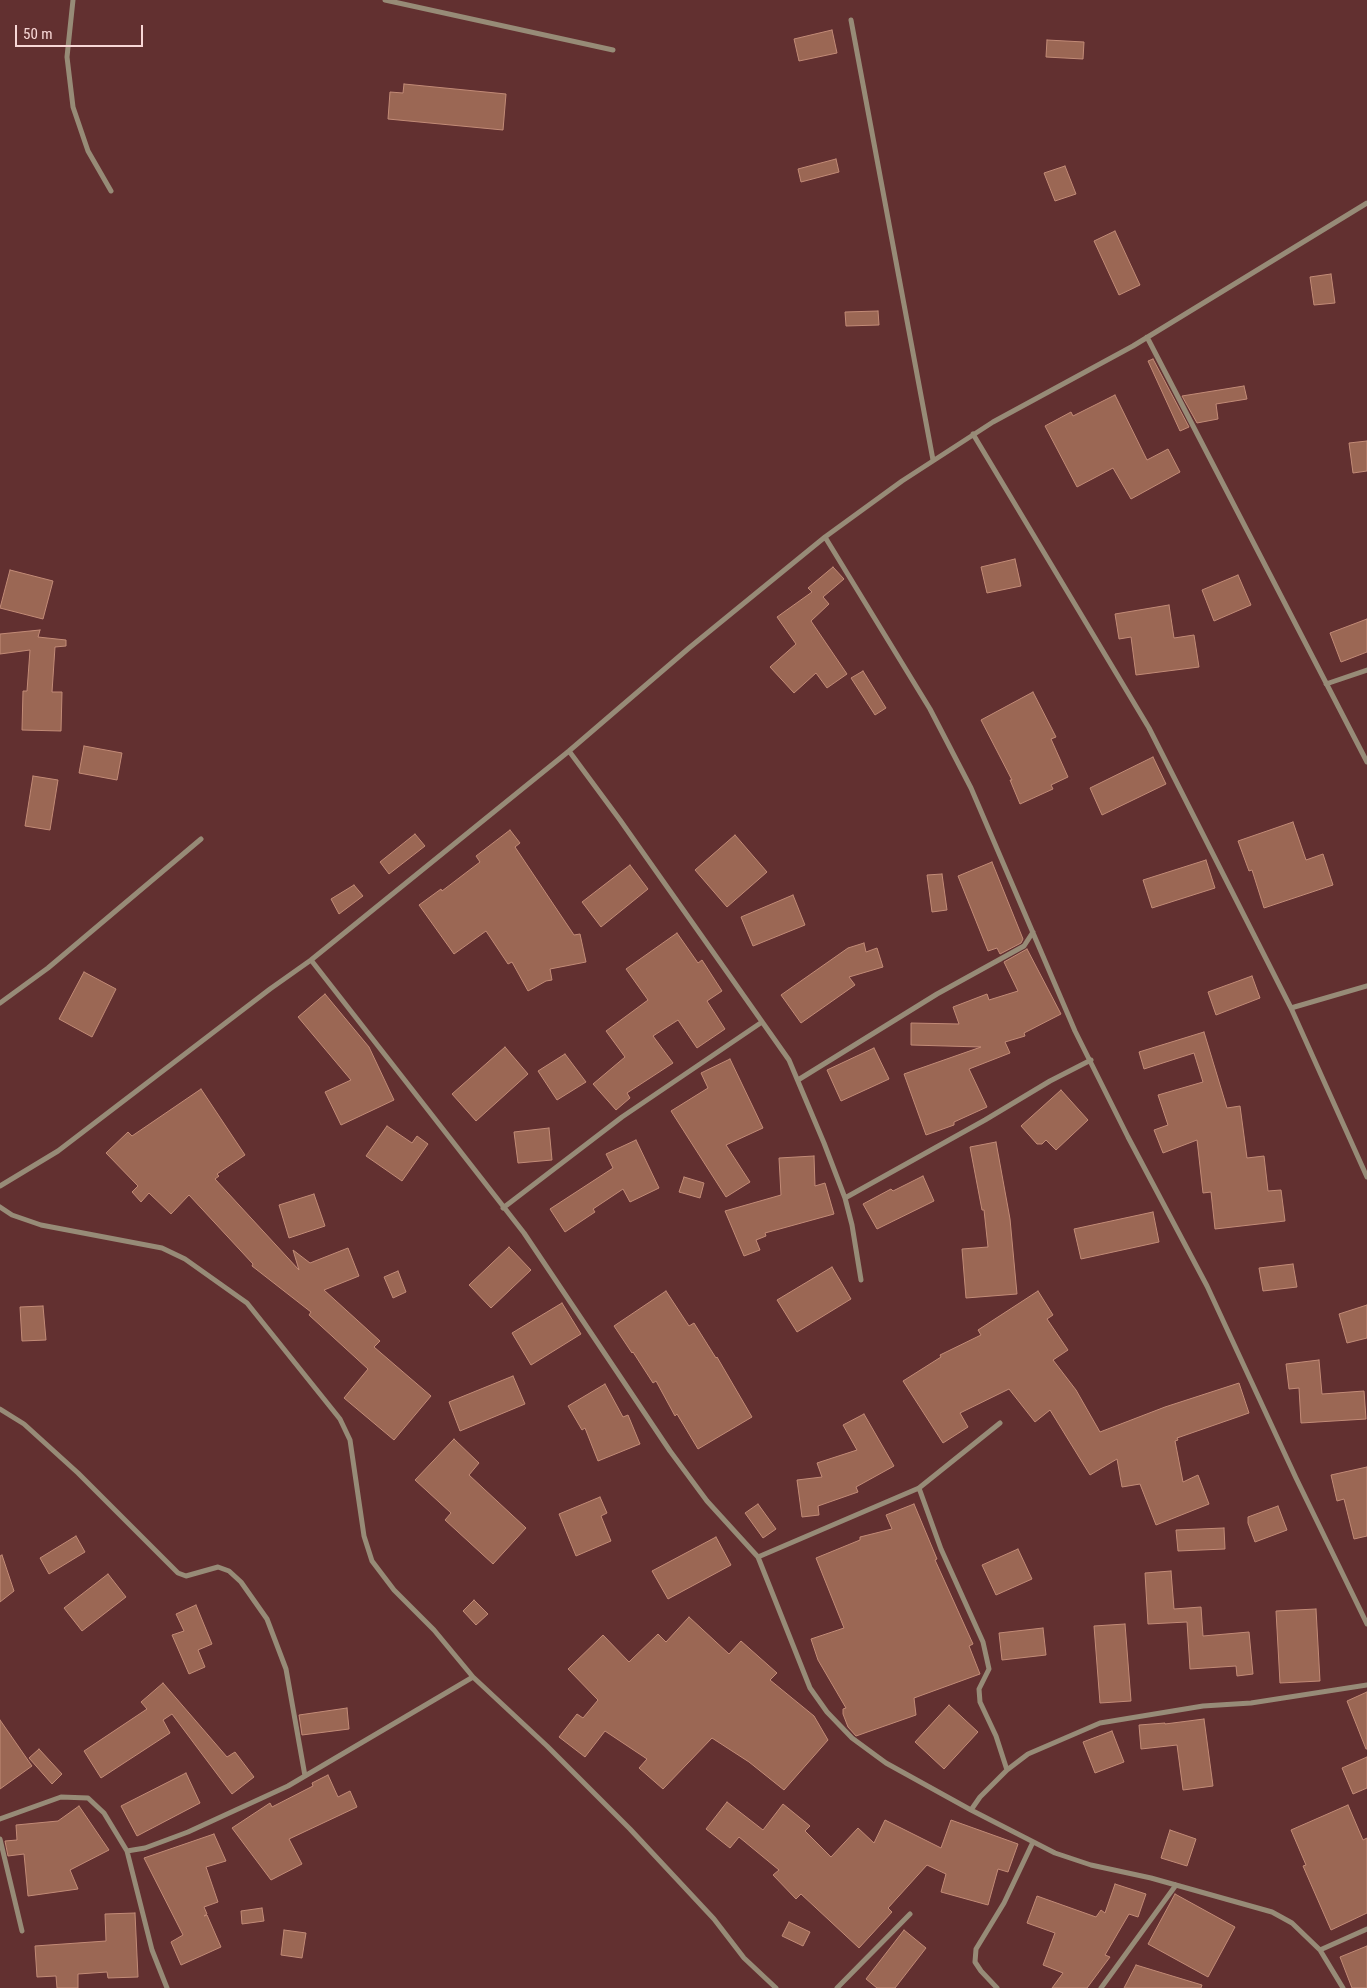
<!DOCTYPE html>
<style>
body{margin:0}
#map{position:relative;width:1367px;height:1988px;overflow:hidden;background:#623030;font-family:"Roboto Condensed",sans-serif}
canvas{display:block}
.scale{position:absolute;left:15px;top:25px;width:128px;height:22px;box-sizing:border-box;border:2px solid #f8d7d6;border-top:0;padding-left:6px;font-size:15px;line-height:18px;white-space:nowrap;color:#f8d7d6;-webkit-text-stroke:4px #623030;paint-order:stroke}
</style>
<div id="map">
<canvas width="1367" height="1988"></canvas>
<div class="scale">50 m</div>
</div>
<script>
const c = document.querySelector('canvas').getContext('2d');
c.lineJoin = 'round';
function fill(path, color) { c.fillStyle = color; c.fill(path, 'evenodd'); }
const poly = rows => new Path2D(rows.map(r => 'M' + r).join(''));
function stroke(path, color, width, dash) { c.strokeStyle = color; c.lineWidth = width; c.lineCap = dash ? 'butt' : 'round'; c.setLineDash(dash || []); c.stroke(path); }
const building = poly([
 [832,30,837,53,799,61,794,39,832,30],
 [1047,40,1084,42,1083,59,1046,57,1047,40],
 [404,84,506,94,503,130,388,119,390,92,403,93,404,84],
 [836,159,839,172,801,182,798,169,836,159],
 [1065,166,1076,194,1055,201,1044,173,1065,166],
 [1115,231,1140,285,1119,295,1094,241,1115,231],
 [1331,274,1335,303,1314,305,1310,277,1331,274],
 [878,311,879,325,846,326,845,312,878,311],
 [1153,359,1189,427,1180,431,1148,361,1153,359],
 [1244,386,1247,399,1216,404,1218,419,1197,423,1182,396,1244,386],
 [1115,395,1147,460,1168,449,1180,472,1131,499,1113,468,1077,487,1045,426,1071,412,1073,416,1115,395],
 [1367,441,1367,471,1353,473,1349,443,1367,441],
 [1015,559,1021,586,987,593,981,567,1015,559],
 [833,567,844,579,823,597,829,604,811,621,847,674,827,688,816,673,794,693,770,667,796,644,777,617,812,592,808,588,833,567],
 [10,570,53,581,43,619,0,608,10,570],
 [1238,575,1251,605,1214,621,1202,590,1238,575],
 [1169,605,1174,638,1194,635,1199,667,1136,675,1131,637,1119,639,1115,614,1169,605],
 [1367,619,1367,652,1341,662,1330,633,1367,619],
 [40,630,38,637,66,640,66,646,55,647,52,692,62,692,61,731,22,730,23,691,27,691,30,650,0,654,0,634,40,630],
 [863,671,886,708,875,715,851,678,863,671],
 [1033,692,1056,737,1051,739,1068,777,1051,785,1053,789,1020,804,1010,780,1012,780,981,720,1033,692],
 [84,746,122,753,117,780,79,773,84,746],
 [1153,757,1166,784,1102,815,1090,788,1153,757],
 [33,776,58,780,50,830,25,826,33,776],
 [1293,822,1306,860,1323,854,1333,885,1264,908,1252,870,1249,871,1238,841,1293,822],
 [510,830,520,843,515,847,574,935,580,934,586,962,550,969,552,980,546,981,528,991,512,962,508,964,486,931,454,954,419,905,441,889,442,891,480,862,476,856,510,830],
 [415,834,425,846,389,874,380,862,415,834],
 [735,835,767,872,727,907,695,870,735,835],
 [1206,860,1215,888,1152,908,1143,880,1206,860],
 [992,862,1023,939,1021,943,1000,954,997,948,988,951,958,876,992,862],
 [630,865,648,889,601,927,582,902,630,865],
 [942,874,947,910,932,912,927,875,942,874],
 [354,885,363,896,339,914,331,899,354,885],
 [793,895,805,925,753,946,741,917,793,895],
 [677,933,698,963,702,960,722,991,707,1001,725,1029,697,1048,678,1020,653,1036,673,1063,627,1093,630,1098,616,1110,593,1084,625,1057,606,1031,648,1000,626,969,677,933],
 [864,943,866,952,877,948,883,967,849,977,855,985,801,1023,781,995,848,948,864,943],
 [1027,949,1061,1014,1024,1033,1025,1036,1005,1042,1010,1053,969,1069,987,1107,954,1122,954,1125,926,1135,904,1074,981,1047,911,1045,911,1023,959,1024,953,1007,987,994,989,1000,1018,991,1004,962,1027,949],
 [84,972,116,989,92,1037,59,1019,84,972],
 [1252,976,1260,998,1216,1015,1208,992,1252,976],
 [325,994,369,1047,394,1100,341,1125,325,1092,351,1080,298,1017,325,994],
 [1204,1032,1227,1108,1240,1106,1247,1158,1264,1156,1268,1191,1281,1190,1285,1221,1215,1229,1211,1192,1203,1193,1197,1140,1163,1153,1154,1130,1168,1125,1158,1095,1203,1082,1194,1053,1144,1069,1139,1052,1204,1032],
 [505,1047,528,1074,476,1121,452,1094,505,1047],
 [874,1048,889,1079,841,1101,827,1070,874,1048],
 [565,1054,586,1082,557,1100,538,1071,565,1054],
 [730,1059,763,1128,726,1145,750,1182,726,1197,671,1111,708,1088,701,1073,730,1059],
 [201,1089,245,1155,217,1174,219,1176,215,1179,299,1270,293,1250,310,1263,348,1248,359,1276,324,1290,380,1341,374,1347,431,1396,394,1440,344,1398,368,1369,309,1315,311,1312,252,1266,253,1264,189,1195,171,1214,149,1193,141,1202,132,1192,138,1186,106,1153,128,1132,132,1136,201,1089],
 [1061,1090,1088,1120,1056,1150,1046,1140,1042,1144,1037,1144,1021,1126,1061,1090],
 [387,1126,412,1143,417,1136,428,1144,402,1181,366,1156,387,1126],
 [549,1128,552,1160,518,1163,514,1132,549,1128],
 [636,1140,659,1188,630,1202,623,1189,593,1209,595,1212,565,1232,550,1209,613,1168,606,1154,636,1140],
 [996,1142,1010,1219,1017,1294,966,1298,962,1249,988,1247,984,1210,982,1210,970,1147,996,1142],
 [814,1156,815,1186,825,1183,834,1214,765,1233,766,1236,756,1240,760,1250,744,1256,725,1211,781,1195,779,1158,814,1156],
 [923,1176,934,1201,877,1229,863,1204,891,1189,893,1191,923,1176],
 [684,1177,704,1183,700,1198,679,1192,684,1177],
 [314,1194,325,1226,289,1238,279,1205,314,1194],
 [1153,1212,1159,1242,1081,1259,1074,1229,1153,1212],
 [509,1247,531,1270,491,1308,469,1285,509,1247],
 [1293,1264,1297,1287,1263,1291,1259,1268,1293,1264],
 [832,1267,851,1299,797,1332,777,1300,832,1267],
 [398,1271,406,1292,393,1298,384,1277,398,1271],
 [666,1291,689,1326,694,1323,716,1358,717,1357,752,1417,698,1449,677,1414,675,1416,656,1381,653,1383,633,1352,632,1353,614,1326,666,1291],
 [1038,1291,1053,1315,1047,1319,1068,1350,1053,1360,1076,1390,1100,1432,1165,1407,1239,1383,1249,1413,1177,1438,1178,1440,1175,1441,1183,1482,1198,1475,1209,1504,1156,1525,1140,1484,1122,1487,1117,1459,1090,1475,1050,1410,1035,1422,1009,1389,960,1413,968,1427,943,1443,903,1381,941,1357,940,1355,981,1335,978,1330,1038,1291],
 [562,1303,581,1334,531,1365,512,1333,562,1303],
 [1367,1305,1367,1338,1347,1343,1339,1314,1367,1305],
 [43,1306,46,1340,22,1341,20,1307,43,1306],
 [1319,1360,1322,1394,1364,1391,1366,1419,1301,1423,1299,1388,1289,1389,1286,1364,1319,1360],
 [513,1376,525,1404,460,1431,449,1402,513,1376],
 [605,1384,623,1417,628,1415,640,1444,598,1461,585,1428,582,1430,568,1406,605,1384],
 [864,1414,894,1466,856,1487,858,1492,818,1506,819,1515,802,1517,797,1480,822,1477,817,1463,857,1450,843,1425,864,1414],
 [454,1439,479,1463,469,1475,526,1528,493,1564,445,1520,451,1513,415,1480,454,1439],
 [1367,1467,1367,1536,1354,1539,1344,1499,1337,1501,1331,1475,1367,1467],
 [600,1497,607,1513,601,1516,611,1541,576,1556,559,1514,600,1497],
 [758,1504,776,1529,763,1538,745,1513,758,1504],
 [914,1504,937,1559,935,1560,973,1644,969,1646,980,1674,914,1698,916,1715,856,1736,848,1727,843,1714,843,1709,846,1708,818,1660,811,1639,844,1628,816,1558,860,1540,860,1537,892,1529,886,1515,914,1504],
 [1278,1506,1287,1530,1255,1542,1248,1523,1248,1517,1278,1506],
 [1224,1528,1225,1549,1178,1551,1176,1530,1224,1528],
 [76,1536,85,1552,49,1574,40,1558,76,1536],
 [716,1537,731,1565,668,1599,652,1571,716,1537],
 [1018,1549,1032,1579,996,1595,982,1565,1018,1549],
 [2,1555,14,1591,0,1602,0,1556,2,1555],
 [1171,1571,1174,1609,1201,1607,1203,1636,1249,1632,1253,1674,1237,1676,1236,1666,1190,1669,1187,1622,1148,1624,1145,1573,1171,1571],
 [108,1574,126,1597,82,1631,64,1608,108,1574],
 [474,1600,488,1614,476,1625,463,1611,474,1600],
 [196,1605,212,1644,198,1650,205,1667,189,1674,172,1635,184,1631,176,1614,196,1605],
 [1316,1609,1320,1681,1280,1683,1276,1611,1316,1609],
 [689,1617,729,1654,741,1641,777,1673,770,1680,814,1716,828,1740,784,1790,749,1762,712,1738,663,1789,639,1768,647,1759,605,1731,585,1757,559,1737,577,1714,583,1718,598,1700,568,1669,603,1635,629,1662,658,1634,666,1642,689,1617],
 [1125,1624,1131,1701,1100,1703,1094,1626,1125,1624],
 [1043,1628,1046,1655,1002,1660,999,1633,1043,1628],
 [163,1683,227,1757,235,1752,254,1777,232,1794,172,1714,163,1720,170,1733,101,1778,84,1751,147,1709,141,1702,163,1683],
 [1367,1692,1367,1749,1366,1749,1347,1701,1367,1692],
 [949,1705,978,1732,944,1769,915,1742,949,1705],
 [347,1708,349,1729,302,1735,299,1715,347,1708],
 [1204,1719,1213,1786,1183,1790,1177,1745,1141,1749,1139,1725,1165,1723,1165,1724,1204,1719],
 [0,1720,32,1766,0,1789,0,1720],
 [1112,1731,1124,1762,1095,1773,1083,1742,1112,1731],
 [39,1749,62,1774,52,1784,29,1758,39,1749],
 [1367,1757,1367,1788,1353,1794,1342,1768,1367,1757],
 [186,1773,200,1803,137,1836,121,1806,186,1773],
 [328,1775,338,1797,350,1791,357,1807,289,1839,302,1864,271,1880,232,1828,270,1803,272,1807,313,1786,312,1783,328,1775],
 [727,1802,763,1830,783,1804,810,1826,805,1831,831,1857,858,1828,874,1843,885,1820,941,1848,951,1820,1018,1844,1008,1872,998,1869,988,1905,941,1892,946,1874,927,1865,888,1908,892,1912,859,1948,801,1894,796,1899,773,1875,779,1870,739,1837,730,1848,706,1829,727,1802],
 [1348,1805,1363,1840,1367,1838,1367,1913,1331,1930,1303,1866,1306,1865,1291,1830,1348,1805],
 [79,1806,109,1850,70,1870,78,1889,28,1896,24,1854,8,1856,5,1841,17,1840,16,1825,58,1821,79,1806],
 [1170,1830,1196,1839,1187,1866,1161,1858,1170,1830],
 [214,1834,226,1861,206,1867,218,1902,204,1907,207,1914,204,1916,207,1915,221,1947,181,1965,171,1942,183,1935,144,1858,214,1834],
 [1115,1884,1146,1894,1138,1917,1129,1914,1105,1955,1110,1957,1087,1988,1052,1988,1063,1973,1043,1965,1055,1933,1027,1923,1037,1896,1096,1917,1101,1910,1105,1913,1115,1884],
 [1175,1894,1235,1927,1208,1977,1148,1944,1175,1894],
 [262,1908,264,1921,242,1924,241,1911,262,1908],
 [135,1913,138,1977,108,1978,107,1972,78,1974,78,1988,57,1988,56,1976,37,1977,35,1946,106,1941,105,1914,135,1913],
 [789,1922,810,1932,803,1946,782,1936,789,1922],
 [284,1930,306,1933,302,1958,281,1955,284,1930],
 [904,1930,926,1948,895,1988,877,1988,866,1979,904,1930],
 [1367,1946,1367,1988,1352,1988,1340,1957,1367,1946],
 [1136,1965,1202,1985,1201,1988,1124,1988,1136,1965]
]);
const street = poly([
 [73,0,67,57,73,107,88,151,111,191],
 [385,0,613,50],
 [851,20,933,460],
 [1147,337,1367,762],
 [973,434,1149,728,1291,1008,1367,1177],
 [825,537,930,709,971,788,1075,1031,1128,1137,1207,1286,1296,1478,1367,1624],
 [1326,684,1367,670],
 [569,751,620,820,789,1060,824,1143,845,1198,852,1225,861,1280],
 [311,960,524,1233,670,1451,707,1501,758,1557,810,1688,827,1712,852,1738,886,1763,971,1810,1055,1853,1091,1865,1151,1878,1272,1912,1292,1923,1320,1950,1343,1988],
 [0,1003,48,968,201,839],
 [1291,1008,1367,986],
 [798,1080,937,994,1024,946,1033,932],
 [0,1186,58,1151,270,989,311,960,569,751,689,648,825,537,902,481,993,422,1133,346,1367,203],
 [845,1198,985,1120,1050,1081,1091,1060],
 [0,1207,12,1215,41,1225,162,1248,185,1259,247,1303,340,1419,350,1440,364,1536,372,1561,394,1590,434,1630,473,1677,547,1746,630,1829,714,1919,744,1958,776,1988],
 [503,1208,622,1117,762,1022],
 [0,1409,24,1424,78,1473,178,1573,186,1576,218,1567,229,1571,241,1582,267,1619,286,1669,305,1776],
 [919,1488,941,1549,983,1642,989,1669,979,1689,980,1702,996,1736,1007,1770],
 [758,1557,919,1488,1000,1423],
 [971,1810,980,1797,1007,1770,1028,1754,1100,1723,1203,1706,1251,1703,1367,1685],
 [0,1819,61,1797,88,1798,104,1813,127,1851,145,1848,188,1832,288,1786,473,1677],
 [0,1839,22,1931],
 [127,1851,152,1950,167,1988],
 [1320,1950,1367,1929],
 [837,1988,910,1914],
 [997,1988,981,1971,975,1962,976,1949,1004,1903,1033,1842],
 [1101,1988,1176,1885]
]);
fill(building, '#9b6754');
stroke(building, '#c28b77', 1);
stroke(street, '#978b77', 5);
</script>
